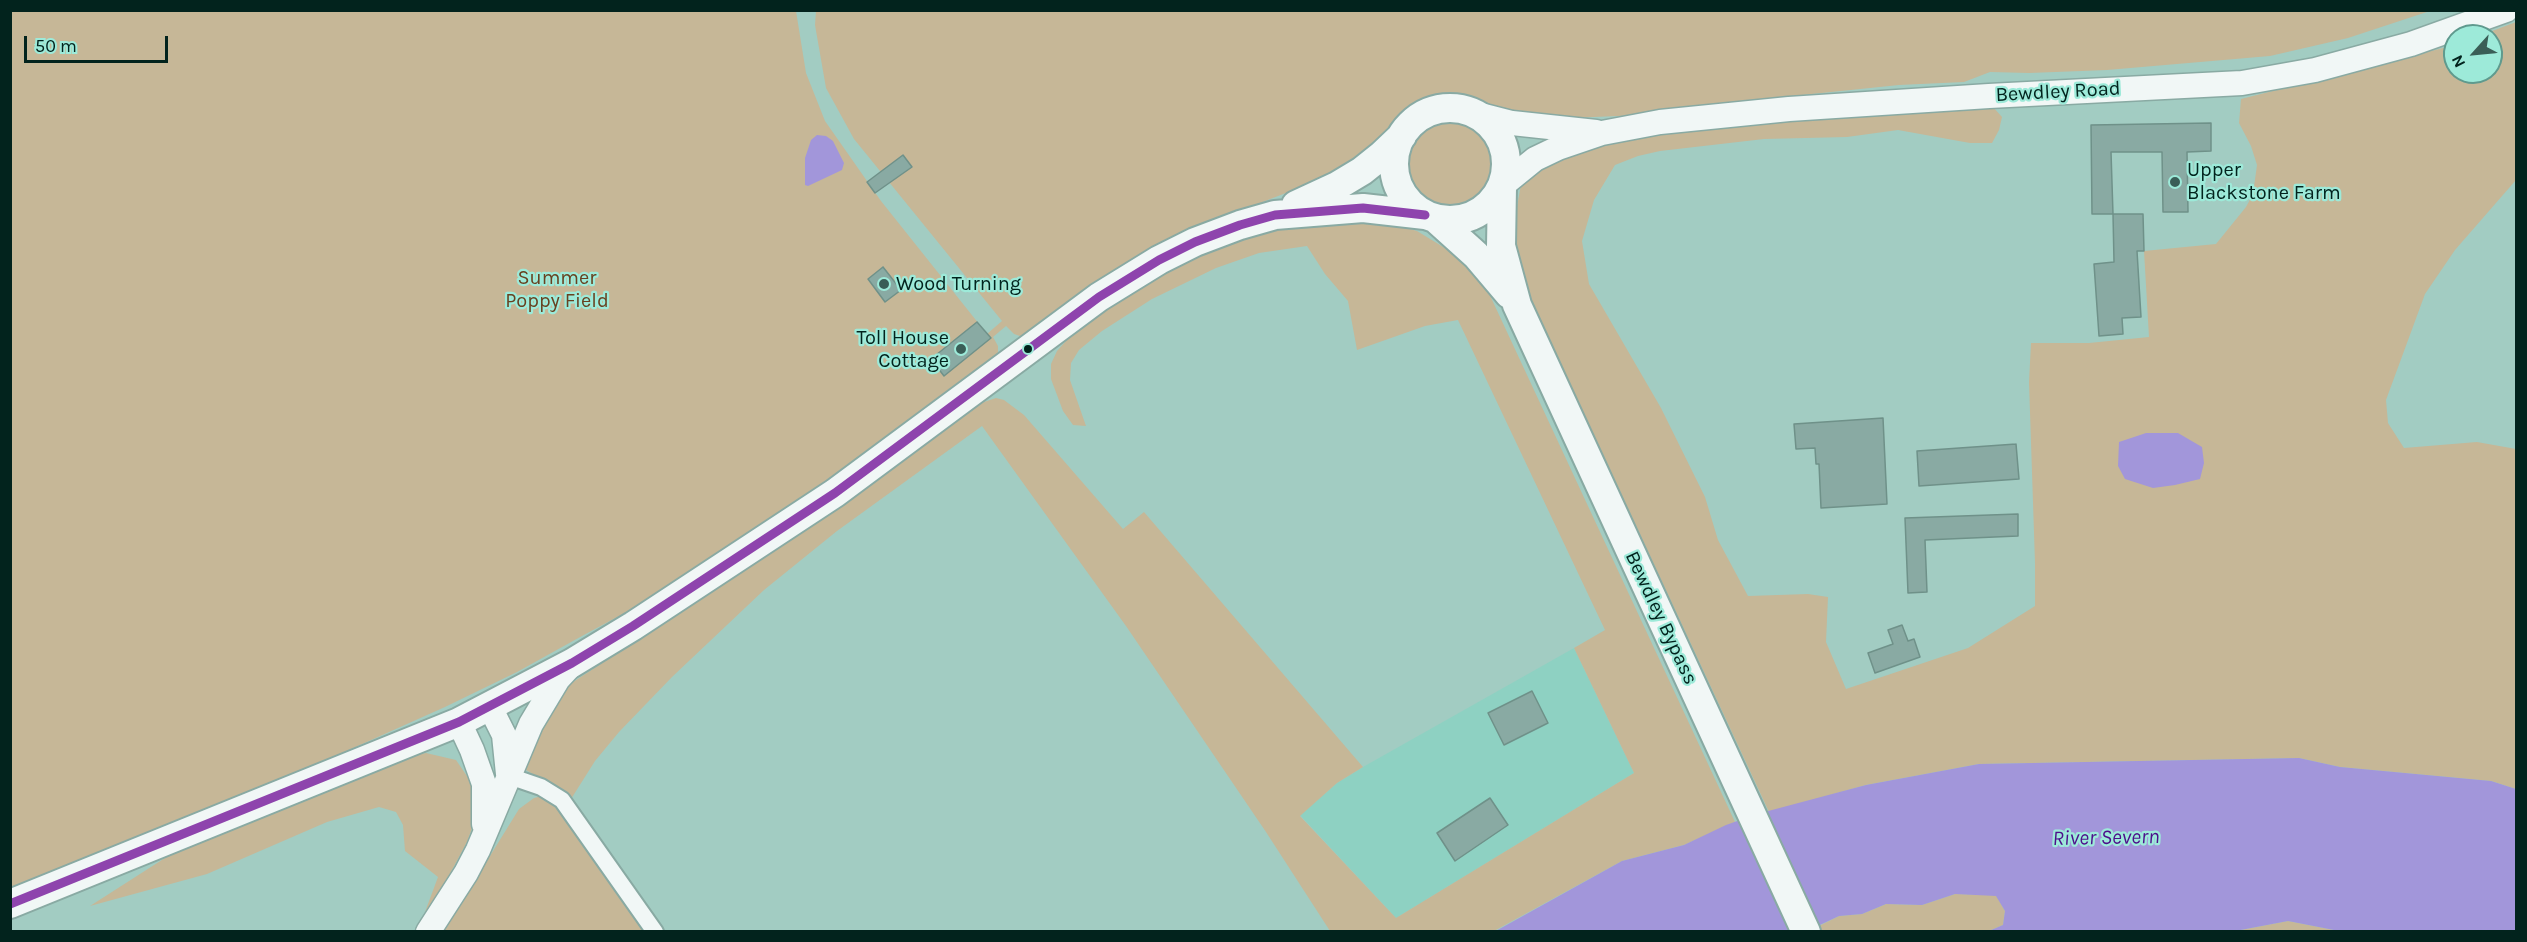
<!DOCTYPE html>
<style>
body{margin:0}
#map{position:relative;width:2527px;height:942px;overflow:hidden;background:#a2ccc2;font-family:Karla,sans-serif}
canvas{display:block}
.frame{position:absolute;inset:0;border:12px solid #02231d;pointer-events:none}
.north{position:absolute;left:2443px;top:24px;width:60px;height:60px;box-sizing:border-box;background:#9dead9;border:2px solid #5f9a8e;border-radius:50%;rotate:243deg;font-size:16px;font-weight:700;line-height:24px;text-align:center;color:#02231d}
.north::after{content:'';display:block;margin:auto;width:21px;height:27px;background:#3a5e57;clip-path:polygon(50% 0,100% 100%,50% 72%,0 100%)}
.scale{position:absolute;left:24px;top:36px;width:144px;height:27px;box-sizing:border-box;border:3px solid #02231d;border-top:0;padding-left:8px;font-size:18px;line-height:21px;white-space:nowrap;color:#02231d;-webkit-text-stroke:4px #9dead9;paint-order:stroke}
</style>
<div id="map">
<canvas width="2527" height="942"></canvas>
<div class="frame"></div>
<div class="north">N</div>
<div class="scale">50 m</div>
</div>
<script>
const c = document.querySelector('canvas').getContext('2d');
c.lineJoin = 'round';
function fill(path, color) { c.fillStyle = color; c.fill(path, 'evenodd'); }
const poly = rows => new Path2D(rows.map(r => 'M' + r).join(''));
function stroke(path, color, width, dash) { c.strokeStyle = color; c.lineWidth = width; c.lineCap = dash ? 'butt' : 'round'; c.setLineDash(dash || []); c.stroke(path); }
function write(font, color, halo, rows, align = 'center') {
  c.font = font + ' Karla,sans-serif'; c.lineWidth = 4.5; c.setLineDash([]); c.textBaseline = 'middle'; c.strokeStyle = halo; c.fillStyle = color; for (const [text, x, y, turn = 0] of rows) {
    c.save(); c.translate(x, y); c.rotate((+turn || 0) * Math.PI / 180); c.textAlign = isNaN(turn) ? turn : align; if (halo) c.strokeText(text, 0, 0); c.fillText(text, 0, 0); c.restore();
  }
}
const built = poly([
 [1574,648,1634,773,1396,918,1300,815,1337,783,1363,767]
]);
const green = poly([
 [10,11,796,11,806,73,825,121,881,201,987,334,1002,321,854,139,826,88,815,25,816,11,2430,11,2348,38,2270,56,2107,70,2029,73,1990,72,1964,82,1899,85,1715,104,1642,115,1570,118,1504,110,1465,100,1433,100,1403,118,1376,149,1317,181,1234,213,1023,337,1014,334,1006,326,993,337,998,346,998,352,995,357,820,486,632,609,582,636,517,672,445,707,143,842,11,891],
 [2516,22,2516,180,2455,250,2425,294,2386,400,2388,423,2404,448,2477,442,2516,449,2516,789,2491,781,2340,767,2299,758,1979,764,1866,785,1769,812,1527,291,1513,244,1515,217,1521,185,1548,161,1597,147,1678,131,1737,123,1993,107,2002,117,1999,130,1992,143,1970,143,1898,130,1847,137,1764,139,1660,151,1638,156,1615,165,1594,200,1582,241,1589,284,1661,408,1705,497,1718,540,1748,596,1808,594,1828,597,1826,642,1846,689,1968,648,2035,606,2035,563,2029,382,2031,343,2089,343,2149,337,2144,251,2216,244,2246,207,2253,194,2257,165,2251,146,2239,123,2241,99,2455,45,2455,72,2491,72,2491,36,2479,36],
 '1407 165a43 43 0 1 1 86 0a43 43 0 1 1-86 0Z',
 [1305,221,1353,221,1400,226,1417,231,1458,256,1487,289,1735,822,1684,845,1622,861,1494,931,1330,931,1266,832,1126,626,982,426,837,531,764,590,672,677,619,732,595,761,571,799,662,931,443,932,519,809,534,798,562,791,526,770,524,761,561,693,570,684,709,593,981,403,996,398,1004,400,1024,415,1123,529,1144,512,1363,767,1337,783,1300,816,1396,918,1634,773,1574,648,1605,630,1458,320,1425,326,1357,350,1348,301,1325,274,1307,246,1259,253,1216,268,1152,299,1102,331,1079,350,1071,363,1070,380,1086,426,1073,425,1063,411,1051,379,1051,364,1057,351,1073,333,1136,290,1187,261,1225,245],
 [426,753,456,760,471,782,476,808,475,820,467,842,445,883,425,912,438,877,405,851,403,825,396,812,379,807,327,822,207,874,90,906,179,849,401,758],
 [1955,894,1996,895,2005,911,2003,925,1989,931,1807,932,1839,916,1862,914,1886,904,1922,905],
 [2288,921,2334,930,2378,931,2230,932]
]);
const water = poly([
 [817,135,826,136,833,141,844,163,842,170,808,186,805,185,805,158,811,140],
 [2146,433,2178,433,2202,447,2204,463,2200,479,2175,485,2153,488,2125,479,2118,466,2119,442],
 [2299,758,2340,767,2491,781,2516,789,2516,931,2334,930,2288,921,2230,932,1989,931,2003,925,2005,911,1996,896,1955,894,1922,905,1886,904,1862,914,1839,916,1807,931,1494,932,1622,861,1684,845,1726,825,1757,814,1866,785,1979,764]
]);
const building = poly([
 [2211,123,2211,151,2187,152,2188,212,2163,212,2162,152,2111,152,2113,214,2092,214,2091,125,2211,123],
 [903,155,912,167,875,193,867,182,903,155],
 [2113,214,2143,214,2144,251,2137,251,2141,317,2122,318,2123,334,2099,336,2094,264,2114,262,2113,214],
 [883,267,901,290,885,302,868,279,883,267],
 [977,322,991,338,944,376,931,359,977,322],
 [1883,418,1887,504,1821,508,1819,464,1816,464,1815,448,1796,449,1794,424,1883,418],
 [2016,444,2019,479,1919,486,1917,451,2016,444],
 [2018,514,2018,536,1925,540,1927,592,1908,593,1905,518,2018,514],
 [1902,625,1908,641,1914,639,1920,657,1875,673,1868,653,1893,644,1888,630,1902,625],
 [1532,691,1548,723,1504,745,1488,713,1532,691],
 [1490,798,1508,825,1455,861,1437,833,1490,798]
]);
const minor = poly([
 [509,776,541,787,562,800,655,932]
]);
const secondary = poly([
 [1477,114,1512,123,1596,132],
 [1503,185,1535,159,1558,148,1602,133,1660,122,1789,109,1989,96,2242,83,2315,70,2411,44,2506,10],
 [490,707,504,735,508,774],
 [459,722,472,750,484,784,484,824],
 [428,932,466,873,478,850,531,724,558,679,571,665]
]);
const trunk = poly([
 '1394 164a56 56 0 1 1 112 0a56 56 0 1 1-112 0Z',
 [1502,188,1501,246,1517,305,1806,932],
 [1296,205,1337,186,1362,171,1382,155,1402,136],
 [1435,218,1476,255,1509,294],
 [10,904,459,722,572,663,633,626,835,493,1099,297,1159,260,1195,242,1240,225,1275,215,1363,208,1425,215]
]);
const bus1 = poly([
 [10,904,459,722,572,663,633,626,835,493,1099,297,1159,260,1195,242,1240,225,1275,215,1363,208,1425,215]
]);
const markers = [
 [2175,182,6,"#3a5e57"],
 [884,284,6,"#3a5e57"],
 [961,349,6,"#3a5e57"],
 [1028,349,5,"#02231d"]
];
const streetNames = [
 ["Bewdley Road",2058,92,-3],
 ["Bewdley Bypass",1661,618,65]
];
const poiNames = [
 ["Upper",2187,170],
 ["Blackstone Farm",2187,193],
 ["Wood Turning",896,284],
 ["Toll House",949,338,"right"],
 ["Cottage",949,361,"right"]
];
const parkNames = [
 ["Summer",557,278],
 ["Poppy Field",557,301]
];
const waterNames = [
 ["River Severn",2106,838,-1]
];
fill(built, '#8ed1c2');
fill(green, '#c6b797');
fill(water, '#a296da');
fill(building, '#89aaa3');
stroke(building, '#6f9189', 1.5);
stroke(minor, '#89aaa3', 20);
stroke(secondary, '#89aaa3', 27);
stroke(trunk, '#89aaa3', 32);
stroke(minor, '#f1f7f6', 16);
stroke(secondary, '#f1f7f6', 24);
stroke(trunk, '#f1f7f6', 28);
stroke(bus1, '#8e44ad', 9);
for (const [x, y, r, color] of markers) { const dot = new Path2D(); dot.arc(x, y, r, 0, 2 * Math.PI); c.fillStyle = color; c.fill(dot); stroke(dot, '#9dead9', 2); }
write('20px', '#02231d', '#9dead9', streetNames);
write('20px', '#02231d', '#9dead9', poiNames, 'left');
write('20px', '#684120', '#9dead9', parkNames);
write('italic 21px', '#4d0f8b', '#9dead9', waterNames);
</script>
